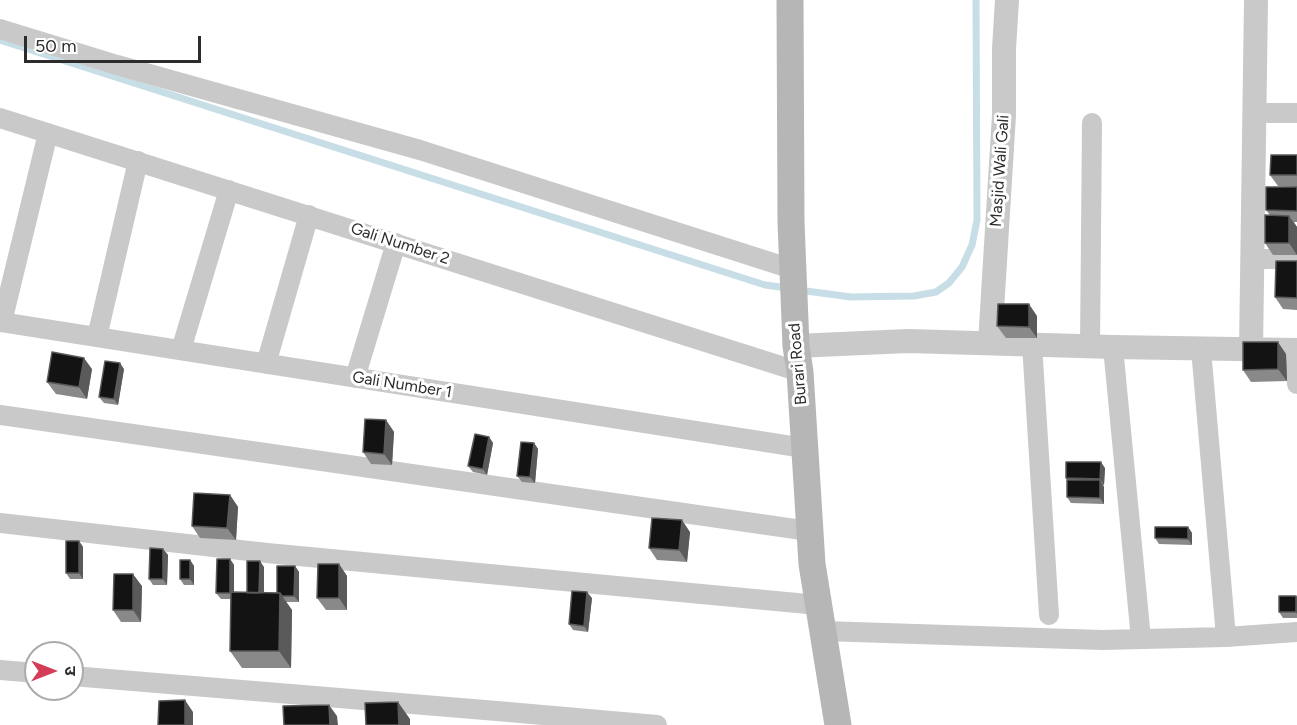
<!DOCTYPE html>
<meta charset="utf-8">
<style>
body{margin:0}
#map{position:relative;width:1297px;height:725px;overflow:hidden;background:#fff;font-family:Figtree,"Noto Sans Devanagari",sans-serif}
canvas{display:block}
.north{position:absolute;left:24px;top:641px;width:60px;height:60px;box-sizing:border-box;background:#fff;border:2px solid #ababab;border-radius:50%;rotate:90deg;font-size:16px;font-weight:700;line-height:24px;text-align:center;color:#2c2c2c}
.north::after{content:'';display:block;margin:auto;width:21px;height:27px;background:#d43c57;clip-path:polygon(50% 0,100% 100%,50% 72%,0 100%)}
.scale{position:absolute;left:24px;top:36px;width:177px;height:27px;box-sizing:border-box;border:3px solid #2c2c2c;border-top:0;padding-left:8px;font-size:18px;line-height:21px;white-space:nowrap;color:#2c2c2c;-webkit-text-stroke:4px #fff;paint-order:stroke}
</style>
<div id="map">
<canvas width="1297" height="725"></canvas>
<div class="north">उ</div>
<div class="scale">50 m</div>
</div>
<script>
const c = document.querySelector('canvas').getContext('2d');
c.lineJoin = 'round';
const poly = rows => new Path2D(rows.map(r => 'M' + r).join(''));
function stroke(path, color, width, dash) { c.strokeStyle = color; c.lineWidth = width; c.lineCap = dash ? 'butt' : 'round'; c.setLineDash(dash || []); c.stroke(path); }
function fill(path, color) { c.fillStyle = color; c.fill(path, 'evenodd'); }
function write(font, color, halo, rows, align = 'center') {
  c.font = font + ' Figtree,sans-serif'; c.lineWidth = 6; c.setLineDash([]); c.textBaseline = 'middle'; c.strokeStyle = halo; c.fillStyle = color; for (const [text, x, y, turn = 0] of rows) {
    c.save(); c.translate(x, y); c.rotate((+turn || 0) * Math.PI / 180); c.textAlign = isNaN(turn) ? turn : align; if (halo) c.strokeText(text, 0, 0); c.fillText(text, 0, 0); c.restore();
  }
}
const stream = poly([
 [0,40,765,285,788,288],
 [799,290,851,297,914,296,936,292,949,283,962,267,972,245,977,220,976,0]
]);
const minor = poly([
 [0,29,117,65,420,150,792,269],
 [1268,113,1297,113],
 [0,118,800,372],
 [1252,259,1297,259],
 [0,322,804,448],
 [2,322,48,133],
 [97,337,138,161],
 [1032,344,1049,615],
 [1090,346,1092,123],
 [1113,347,1141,639],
 [1201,349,1226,637],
 [181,350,229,190],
 [1294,350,1297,384],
 [266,364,309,215],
 [355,378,396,243],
 [0,415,809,531],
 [0,523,267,553,818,605],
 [823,631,1102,640,1226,637,1297,632],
 [0,670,36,673],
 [72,676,497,711,657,725]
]);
const tertiary = poly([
 [990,343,1004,115,1004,49,1007,0],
 [796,346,908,341,1113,347,1297,350],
 [1251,350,1256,0]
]);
const secondary = poly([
 [790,0,791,222,796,346,800,372,812,564,838,725]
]);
const wall = poly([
 [1297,155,1297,187,1278,186,1270,175],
 [1297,187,1297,222,1294,222,1297,227,1297,255,1273,255,1265,243,1270,215,1266,210],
 [1297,261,1297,310,1283,309,1275,297],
 [1037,316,1037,338,1006,338,997,326],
 [1286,354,1287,381,1251,382,1243,370],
 [92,369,87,399,56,394,47,382],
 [124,369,118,405,104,403,99,397],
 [386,420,394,432,392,465,371,464,363,452],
 [489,437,493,443,487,475,473,472,468,466],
 [534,443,538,449,535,483,522,482,517,476],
 [1105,468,1104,485,1103,485,1104,487,1104,504,1071,503,1067,497,1067,481,1066,478],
 [230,495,238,507,236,540,200,538,192,526],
 [1188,527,1192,533,1192,545,1159,544,1155,538],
 [690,532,687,562,657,560,649,548],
 [79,541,83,547,83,579,70,579,66,573],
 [163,549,168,555,167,585,153,585,149,579],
 [230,559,234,565,234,592,247,593,264,567,264,593,277,593,295,566,299,572,299,602,286,602,292,610,291,668,242,668,230,651,231,599,221,599,216,593],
 [190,560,194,566,194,585,184,585,180,579],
 [339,564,347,576,347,610,326,610,317,598],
 [142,586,141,622,121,622,113,610],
 [1296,596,1297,598,1297,618,1283,618,1279,612],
 [592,598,588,632,573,630,569,624]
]);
const shadedWall = poly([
 [1289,216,1297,227,1297,255,1289,243],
 [1029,304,1037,316,1037,338,1029,327],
 [1278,342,1286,354,1287,381,1278,369],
 [84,358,92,369,87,399,79,387],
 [120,363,124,369,118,405,114,399],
 [386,420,394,432,392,465,384,454],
 [489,437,493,443,487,475,483,469],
 [534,443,538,449,535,483,530,477],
 [1101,462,1105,468,1104,485,1100,479],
 [1100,480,1104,487,1104,504,1100,498],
 [230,495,238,507,236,540,227,528],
 [682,520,690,532,687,562,679,550],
 [1188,527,1192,533,1192,545,1188,539],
 [79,541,83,547,83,579,79,573],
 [163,549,168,555,167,585,163,579],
 [230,559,234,565,234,599,230,593],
 [190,560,194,566,194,585,190,579],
 [260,561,264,567,264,600,259,594],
 [339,564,347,576,347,610,339,598],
 [295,566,299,572,299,602,294,596],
 [133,574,142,586,141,622,133,610],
 [587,592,592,598,588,632,584,626],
 [280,593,292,610,291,668,279,651],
 [1296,596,1297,598,1297,614,1296,612],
 [185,700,193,712,193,725,185,725],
 [398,702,410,719,410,725,399,725],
 [329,705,337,716,338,725,330,725]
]);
const building = poly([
 [1271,155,1297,155,1297,175,1270,175,1271,155],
 [1266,187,1297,187,1297,211,1266,210,1266,187],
 [1265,215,1289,216,1289,243,1265,243,1265,215],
 [1276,261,1297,261,1297,298,1275,297,1276,261],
 [998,304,1029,304,1029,327,997,326,998,304],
 [1243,342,1278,342,1278,369,1243,370,1243,342],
 [52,352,84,358,79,387,47,382,52,352],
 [105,361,120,363,114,399,99,397,105,361],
 [365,419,386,420,384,454,363,452,365,419],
 [475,434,489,437,483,469,468,466,475,434],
 [521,442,534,443,530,477,517,476,521,442],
 [1066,462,1101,462,1100,479,1066,478,1066,462],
 [1067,480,1100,480,1100,498,1067,497,1067,480],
 [194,493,230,495,227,528,192,526,194,493],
 [652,518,682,520,679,550,649,548,652,518],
 [1155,527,1188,527,1188,539,1155,538,1155,527],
 [66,541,79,541,79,573,66,573,66,541],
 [150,548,163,549,163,579,149,579,150,548],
 [217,559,230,559,230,593,216,593,217,559],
 [180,560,190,560,190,579,180,579,180,560],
 [247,561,260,561,259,593,247,593,247,561],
 [318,564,339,564,339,598,317,598,318,564],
 [277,566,295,566,294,596,282,596,280,593,277,593,277,566],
 [114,574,133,574,133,610,113,610,114,574],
 [572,591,587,592,584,626,569,624,572,591],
 [231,592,280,593,279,651,230,651,231,592],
 [1279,596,1296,596,1296,612,1279,612,1279,596],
 [185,700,185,725,158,725,159,701,185,700],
 [398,702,399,725,366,725,365,703,398,702],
 [329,705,330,725,284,725,283,706,329,705]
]);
const streetNames = [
 ["Masjid Wali Gali",1000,171,-86],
 ["Gali Number 2",400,244,18],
 ["Burari Road",798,364,-95],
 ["Gali Number 1",402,385,9]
];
stroke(stream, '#c7dee7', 7);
stroke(minor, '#c9c9c9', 20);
stroke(tertiary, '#c9c9c9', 24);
stroke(secondary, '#b6b6b6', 27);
fill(wall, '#898989');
fill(shadedWall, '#5a5a5a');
fill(building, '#131313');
stroke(building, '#5a5a5a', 1.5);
write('16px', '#2c2c2c', '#fff', streetNames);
</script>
